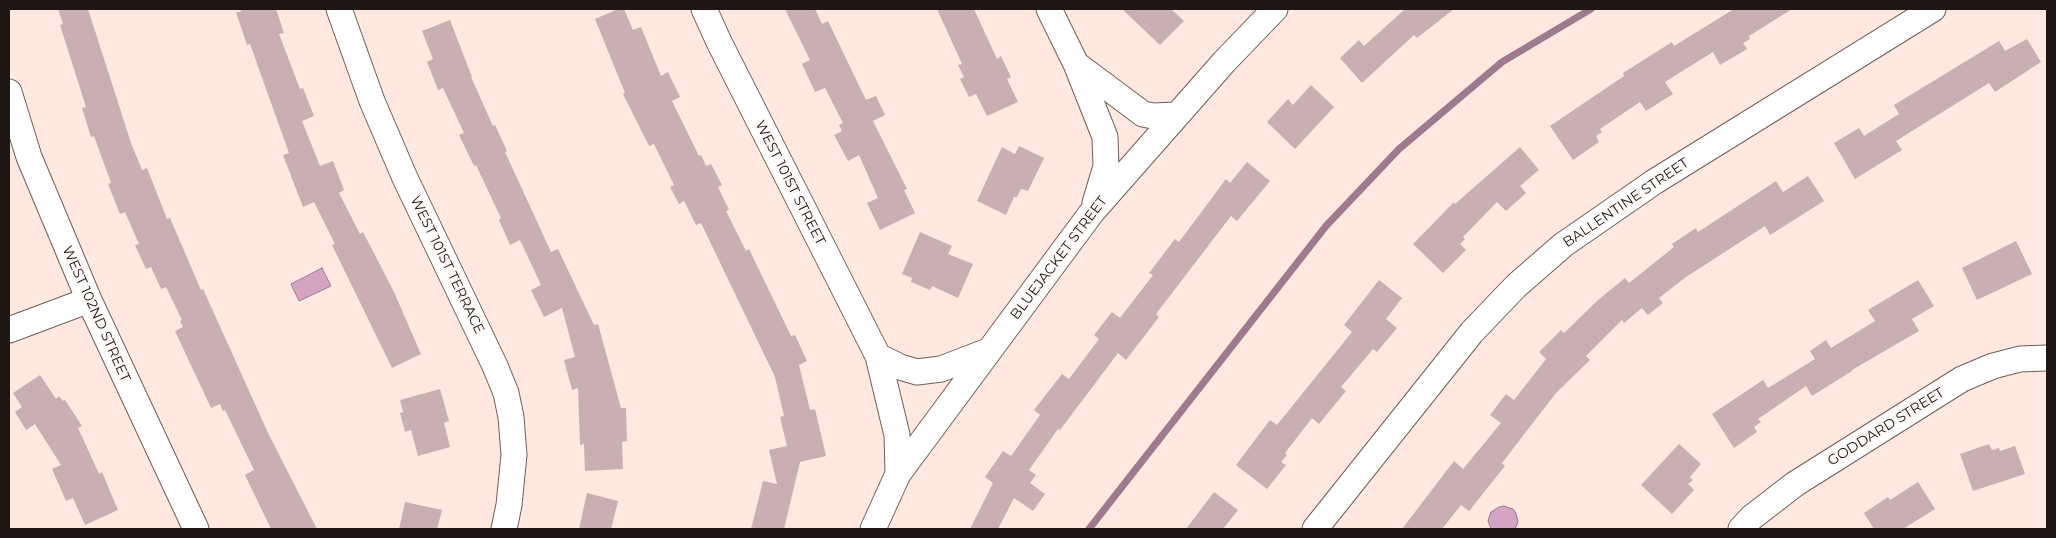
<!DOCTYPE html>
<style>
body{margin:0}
#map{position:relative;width:2056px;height:538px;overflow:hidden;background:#fee8e0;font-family:Montserrat,sans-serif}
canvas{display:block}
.frame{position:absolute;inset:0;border:10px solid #1e1613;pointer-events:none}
</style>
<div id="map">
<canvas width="2056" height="538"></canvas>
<div class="frame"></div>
</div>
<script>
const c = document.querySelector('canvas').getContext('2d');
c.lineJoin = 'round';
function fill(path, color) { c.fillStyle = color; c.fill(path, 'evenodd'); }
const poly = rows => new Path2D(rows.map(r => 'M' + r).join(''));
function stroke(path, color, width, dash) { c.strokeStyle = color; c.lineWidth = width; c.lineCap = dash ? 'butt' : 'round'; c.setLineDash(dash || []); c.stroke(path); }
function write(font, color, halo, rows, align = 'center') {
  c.font = font + ' Montserrat,sans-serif'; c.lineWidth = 5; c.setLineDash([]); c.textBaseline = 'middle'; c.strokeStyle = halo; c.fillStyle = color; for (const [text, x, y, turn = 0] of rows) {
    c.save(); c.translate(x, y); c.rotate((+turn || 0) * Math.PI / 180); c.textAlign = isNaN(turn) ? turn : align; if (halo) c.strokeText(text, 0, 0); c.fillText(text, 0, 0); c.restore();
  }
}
const water = poly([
 [322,268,331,286,299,301,291,284,322,268],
 [1504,506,1513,509,1516,513,1518,522,1515,529,1491,529,1488,521,1491,512,1499,507,1504,506]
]);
const stream = poly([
 [1089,529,1326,226,1399,149,1502,62,1591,9]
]);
const building = poly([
 [58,9,88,9,131,143,142,170,147,168,167,219,170,218,201,290,203,289,269,435,317,529,271,529,245,475,254,470,225,410,223,411,220,404,211,408,175,331,183,327,180,321,182,320,166,287,161,289,151,267,146,269,135,245,139,244,125,212,120,214,108,184,111,183,94,136,91,137,82,108,86,107,60,25,63,24],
 [240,9,276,9,284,33,279,34,300,89,303,88,314,116,302,121,320,166,333,161,344,190,339,193,360,234,363,232,394,292,421,354,392,368,332,245,335,244,314,202,303,207,283,155,289,153,250,44,247,45,236,12,241,12],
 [618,9,624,9,633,30,641,27,661,76,668,72,680,97,672,101,699,156,701,155,706,166,711,164,722,185,718,187,729,210,726,211,746,251,749,249,791,336,795,335,807,361,799,365,810,410,815,409,826,456,800,462,784,529,751,529,763,481,777,484,769,450,787,446,780,417,784,416,775,377,701,223,696,225,684,201,679,204,670,187,674,185,654,144,649,146,623,94,625,93,595,19],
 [785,9,815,9,822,24,828,21,866,100,876,96,885,115,873,121,907,189,904,190,915,213,880,230,867,203,878,198,859,155,848,161,834,135,842,131,839,125,843,123,825,88,815,92,802,64,810,60],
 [937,9,974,9,997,59,1001,56,1011,77,1007,79,1018,102,987,116,976,94,969,97,960,79,964,77,958,65,962,64],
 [1122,9,1171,9,1184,21,1160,45],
 [1405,9,1454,9,1417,38,1414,35,1362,83,1340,58,1359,40,1364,46],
 [1734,9,1792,9,1749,36,1750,39,1743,43,1747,49,1720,65,1713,52,1665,82,1673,94,1646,111,1640,102,1600,129,1602,132,1596,136,1599,142,1573,160,1550,126,1624,76,1623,73,1672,42,1674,46],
 [450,20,472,77,471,77,493,126,495,125,507,151,505,152,551,252,558,249,594,325,598,324,621,408,626,408,627,441,622,442,623,469,585,471,584,444,580,445,578,388,572,390,564,360,575,357,562,308,544,317,531,290,541,285,520,240,510,245,499,220,501,218,476,165,474,166,459,135,464,133,443,88,438,90,427,62,433,59,422,31],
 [2027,39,2041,62,1995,92,1989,83,1896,141,1902,150,1855,179,1834,143,1859,128,1864,136,1899,114,1894,105,1999,41,2005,51],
 [1311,85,1334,107,1295,149,1267,122,1288,99,1293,105],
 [1019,146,1044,158,1028,191,1021,189,1017,197,1014,197,1006,215,977,201,1002,147,1015,154],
 [1520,147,1539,170,1520,186,1526,193,1506,211,1497,202,1463,237,1465,239,1460,244,1466,250,1443,273,1413,244,1454,202,1455,204],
 [1247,162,1270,181,1237,221,1231,216,1156,314,1159,317,1126,360,1118,353,1060,430,1058,429,1029,470,1036,475,1030,483,1045,494,1033,511,1014,498,998,529,970,529,993,483,985,477,1003,451,1011,456,1040,415,1034,410,1062,374,1069,379,1099,339,1094,335,1112,312,1120,318,1153,275,1149,273,1175,239,1179,242,1226,179,1230,183],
 [1808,176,1824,201,1770,235,1765,226,1686,277,1659,298,1663,303,1648,315,1642,308,1624,323,1622,320,1586,356,1590,360,1556,393,1502,463,1505,466,1469,511,1461,505,1442,529,1402,529,1454,461,1463,469,1501,423,1490,415,1506,394,1514,400,1546,359,1539,352,1561,330,1564,333,1598,300,1625,278,1629,283,1674,247,1672,244,1696,228,1698,232,1776,181,1783,192],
 [920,232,952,246,948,254,973,264,958,298,932,286,930,290,911,282,912,278,902,274],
 [2016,241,2032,274,1977,300,1962,268],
 [1379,280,1402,298,1386,319,1397,328,1377,352,1373,349,1341,387,1346,391,1319,424,1312,418,1285,453,1287,455,1281,462,1286,465,1267,489,1236,465,1270,420,1277,425,1352,332,1344,325],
 [1918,280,1934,306,1912,319,1919,331,1852,370,1852,371,1812,396,1806,386,1758,419,1761,422,1754,427,1757,432,1734,448,1712,414,1763,380,1768,388,1815,359,1810,351,1826,340,1831,348,1875,321,1868,310],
 [40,375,56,399,59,396,63,401,65,400,82,426,78,428,99,474,102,472,118,510,85,525,73,498,66,501,52,469,61,465,35,424,26,430,15,412,22,407,13,393],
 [440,389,449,421,444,423,450,447,418,456,411,430,405,432,400,413,403,412,400,400],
 [1679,444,1701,464,1690,477,1693,480,1688,484,1694,490,1672,514,1641,485],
 [1989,444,1992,450,1999,448,2000,451,2015,446,2025,474,1973,491,1960,454],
 [1918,482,1935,509,1903,529,1874,529,1864,513,1888,497,1890,500],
 [1214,492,1238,510,1223,529,1186,529],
 [587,493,618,501,611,529,579,529],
 [405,502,442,510,437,529,399,529]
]);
const minor = poly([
 [339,9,372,101,405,178,495,366,506,393,511,417,514,455,509,505,504,529],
 [704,9,719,42,878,356,897,435,898,474],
 [1049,9,1076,64,1105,137,1106,166,1095,203],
 [1076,64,1143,114,1153,116,1177,115],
 [9,92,29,157,89,300,196,529],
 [9,330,89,300],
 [878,356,900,367,917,372,941,369,988,351],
 [873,529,898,474,1092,212,1224,62,1275,9],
 [1315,529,1472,332,1516,286,1563,245,1654,182,1933,9],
 [1741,529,1751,518,1795,484,1962,379,1993,366,2020,359,2047,358]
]);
const streetNames = [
 ["WEST 101ST STREET",790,183,63],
 ["BALLENTINE STREET",1626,203,-34],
 ["BLUEJACKET STREET",1059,258,-53],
 ["WEST 101ST TERRACE",447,265,64],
 ["WEST 102ND STREET",96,314,66],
 ["GODDARD STREET",1886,427,-32]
];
fill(water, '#d4a5c3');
stroke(water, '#9d7a8e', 1);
stroke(stream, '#9d7a8e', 7);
fill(building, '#c7afb2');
stroke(minor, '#715e57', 27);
stroke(minor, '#fff', 25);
write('14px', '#1e1613', '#fef9f8', streetNames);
</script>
